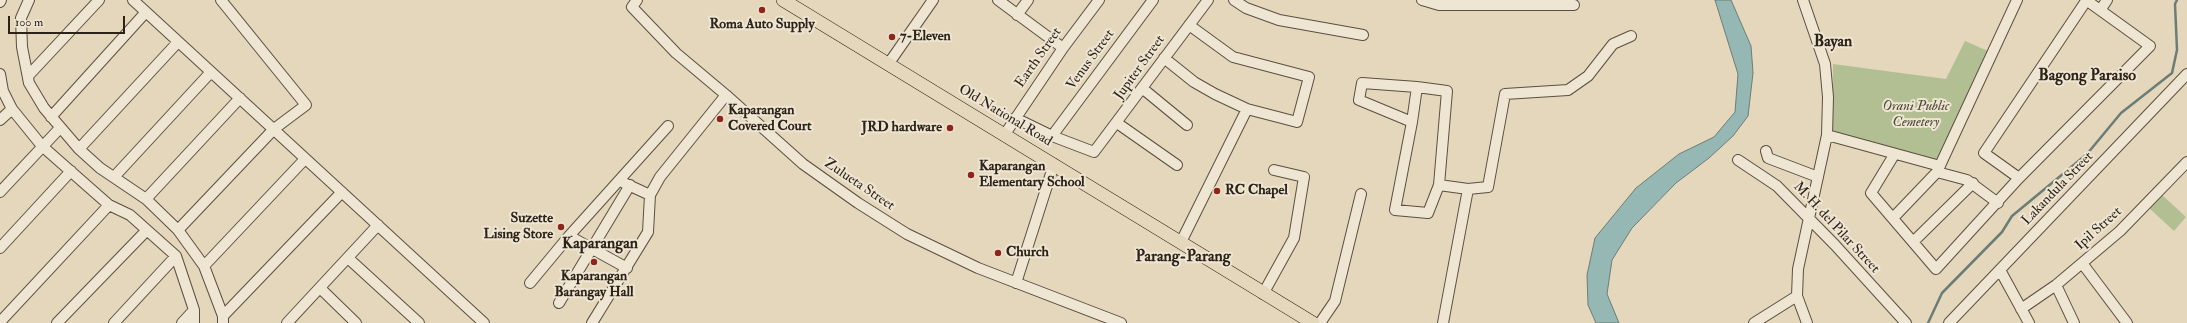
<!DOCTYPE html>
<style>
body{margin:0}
#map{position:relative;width:2187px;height:323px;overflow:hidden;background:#e5d7bc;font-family:"IM FELL Double Pica",serif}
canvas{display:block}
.scale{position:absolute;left:8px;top:16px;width:117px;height:18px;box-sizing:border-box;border:2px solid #2d2217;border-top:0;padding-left:5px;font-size:12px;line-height:14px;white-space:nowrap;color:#2d2217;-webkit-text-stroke:3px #eee5d3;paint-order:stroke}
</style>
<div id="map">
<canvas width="2187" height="323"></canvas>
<div class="scale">100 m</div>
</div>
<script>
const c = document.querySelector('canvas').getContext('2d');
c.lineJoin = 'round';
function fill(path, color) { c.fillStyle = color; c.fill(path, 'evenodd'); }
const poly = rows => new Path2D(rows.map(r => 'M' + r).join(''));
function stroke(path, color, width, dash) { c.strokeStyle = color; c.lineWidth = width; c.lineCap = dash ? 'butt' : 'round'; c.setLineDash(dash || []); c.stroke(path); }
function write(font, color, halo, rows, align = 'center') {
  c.font = font + ' "IM FELL Double Pica",serif'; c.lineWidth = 4; c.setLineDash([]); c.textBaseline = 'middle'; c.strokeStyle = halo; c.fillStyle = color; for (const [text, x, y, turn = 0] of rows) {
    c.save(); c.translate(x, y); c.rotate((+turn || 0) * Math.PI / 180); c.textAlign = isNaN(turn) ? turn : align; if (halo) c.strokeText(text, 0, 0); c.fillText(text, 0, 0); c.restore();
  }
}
const green = poly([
 [1965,41,1988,51,1943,154,1931,162,1832,135,1833,64,1946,79],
 [2161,194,2186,217,2174,231,2148,207]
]);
const water = poly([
 [1715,0,1731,0,1751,46,1753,73,1748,116,1733,136,1709,158,1676,183,1632,228,1612,260,1607,294,1619,323,1596,323,1588,305,1587,275,1595,238,1636,188,1679,154,1714,137,1735,112,1738,74,1715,0]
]);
const stream = poly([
 [1928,323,1942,293,2002,232,2012,216,2087,154,2121,113,2172,73,2177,50,2175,4,2177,0]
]);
const minor = poly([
 [29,0,21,18,22,47,29,83,44,108,79,149,100,168,146,199,178,230,204,266,223,316,223,323],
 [133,0,484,323],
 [637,0,632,7,676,53,726,95,803,164,858,203,907,234,978,268,1121,323],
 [998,0,1063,48],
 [1234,0,1246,8,1279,20,1363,35],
 [1422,0,1439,5,1574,5],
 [1803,0,1825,64,1828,97,1827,135,1798,269,1797,296,1807,323],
 [0,2,1,0],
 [2101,9,2107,0],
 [1017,15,1028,0],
 [1164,58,1194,82,1215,94,1247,109,1297,122,1309,77,1233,57,1189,25],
 [889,63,933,0],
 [0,74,3,91,12,109,42,146,109,205,130,215,176,256,194,310,194,323],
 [28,76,99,0],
 [1142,88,1187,125],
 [51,117,146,12],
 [1015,118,1052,136,1094,152,1208,0],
 [0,120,12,109],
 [1412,122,1359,100,1362,83,1417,87,1447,91,1439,185,1428,213,1395,210,1412,122,1417,87],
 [1117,123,1177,165],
 [1005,134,1063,48,1099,0],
 [1827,135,1940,166],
 [1052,136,1153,0],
 [79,149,178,42],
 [1766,151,1768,158,1818,177],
 [1894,155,1871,193,1936,269,2019,178,2150,46,2086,0],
 [1738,160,1777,186,1835,245,1906,323],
 [1937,172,1967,180,1998,203],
 [114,177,211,72],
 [2019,178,1984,153,2086,1],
 [624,183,650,195],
 [1439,185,1468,189],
 [0,192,60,128],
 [146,199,240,98],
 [1893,218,1937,172,2017,0],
 [178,230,274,129,306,105,221,0],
 [569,236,627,268],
 [1181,242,1247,109],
 [1913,242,1973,183],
 [0,248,71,171],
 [348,258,419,323],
 [2082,263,2127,323],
 [204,266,305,159],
 [2000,270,2029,323],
 [530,283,569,236,668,126],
 [1016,283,1054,164],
 [2056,285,2074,323],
 [320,288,356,323],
 [1263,294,1294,238,1304,177,1274,170],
 [559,303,630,185],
 [2021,309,2056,285,2120,231,2187,162],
 [223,316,342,192],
 [0,322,109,205],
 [57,323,147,230],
 [114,323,176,256],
 [182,323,194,310],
 [287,323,378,225],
 [592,323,648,232,650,195,660,177,726,95],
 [1320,323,1335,301,1361,194],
 [1443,323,1468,189,1488,187,1505,94,1568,90,1588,76,1613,44,1631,36],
 [1754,323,1797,296],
 [1949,323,2187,74]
]);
const major = poly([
 [783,0,1313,323]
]);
const markers = [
 [762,10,4,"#8f2418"],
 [892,37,4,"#8f2418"],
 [720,119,4,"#8f2418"],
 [950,128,4,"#8f2418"],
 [971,175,4,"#8f2418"],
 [1217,191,4,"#8f2418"],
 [561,227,4,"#8f2418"],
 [998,253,4,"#8f2418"],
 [594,262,4,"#8f2418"]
];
const poiNames = [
 ["Roma Auto Supply",762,25,"center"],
 ["7-Eleven",900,37],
 ["Kaparangan",728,111],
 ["Covered Court",728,127],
 ["JRD hardware",942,128,"right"],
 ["Kaparangan",979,167],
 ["Elementary School",979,183],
 ["RC Chapel",1225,191],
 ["Suzette",553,219,"right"],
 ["Lising Store",553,235,"right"],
 ["Church",1006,253],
 ["Kaparangan",594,277,"center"],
 ["Barangay Hall",594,293,"center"]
];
const streetNames = [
 ["Earth Street",1039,58,-55],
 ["Venus Street",1091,60,-54],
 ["Jupiter Street",1140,68,-54],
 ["Old National Road",1005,116,31],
 ["Zulueta Street",859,185,34],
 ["Lakandula Street",2058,189,-46],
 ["M. H. del Pilar Street",1836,228,47],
 ["Ipil Street",2099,229,-42]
];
const parkNames = [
 ["Orani Public",1916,107],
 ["Cemetery",1916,123]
];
const quarterNames = [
 ["Bayan",1833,43],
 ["Bagong Paraiso",2087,77],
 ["Kaparangan",600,245],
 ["Parang-Parang",1183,258]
];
fill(green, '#b1bf93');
fill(water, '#96b8b5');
stroke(water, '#6c7c76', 1);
stroke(stream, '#6c7c76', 2.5);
stroke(minor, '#5b4f40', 12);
stroke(major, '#2d2217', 14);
stroke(minor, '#eee5d3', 10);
stroke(major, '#e5d7bc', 13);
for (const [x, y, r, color] of markers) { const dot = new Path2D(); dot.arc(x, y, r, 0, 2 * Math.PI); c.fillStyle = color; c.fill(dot); stroke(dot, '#eee5d3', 1.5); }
write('bold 14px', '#2d2217', '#eee5d3', poiNames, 'left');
write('14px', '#2d2217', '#eee5d3', streetNames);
write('italic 14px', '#4e4936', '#eee5d3', parkNames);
write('bold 16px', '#2d2217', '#eee5d3', quarterNames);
</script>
